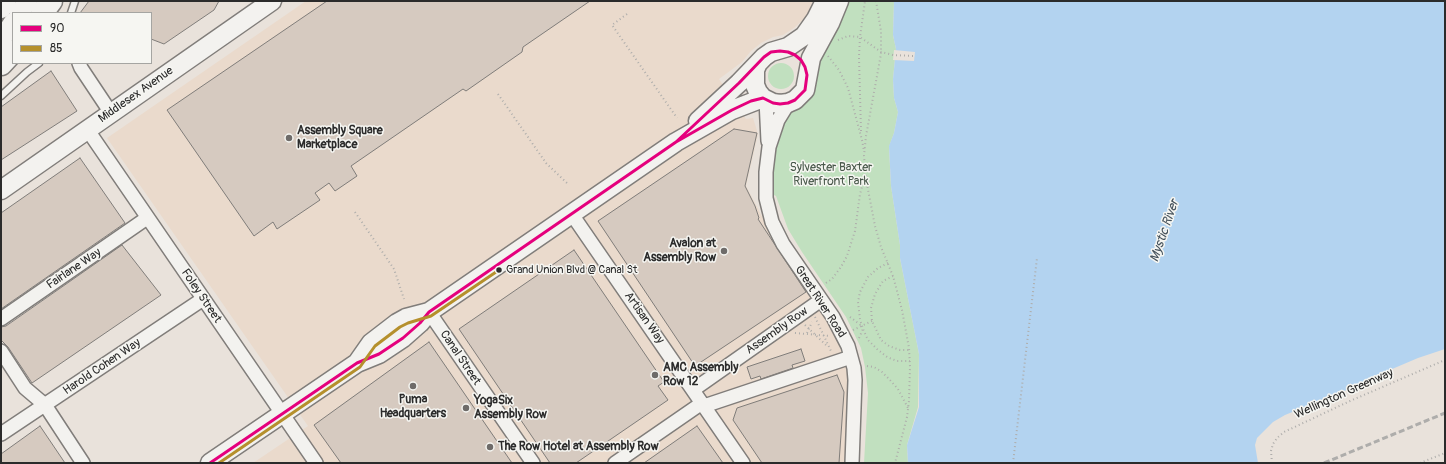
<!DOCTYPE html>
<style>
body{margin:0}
#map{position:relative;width:1446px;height:464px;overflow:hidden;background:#e9e2db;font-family:Pangolin,sans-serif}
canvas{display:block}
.frame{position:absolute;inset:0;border:2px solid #2b2b2b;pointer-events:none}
.legend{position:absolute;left:12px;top:12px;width:140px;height:52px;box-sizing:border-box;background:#f6f6f2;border:1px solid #a5a5a2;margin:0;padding:5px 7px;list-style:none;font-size:12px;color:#2b2b2b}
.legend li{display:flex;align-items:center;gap:8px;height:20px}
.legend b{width:20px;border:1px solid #a5a5a2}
</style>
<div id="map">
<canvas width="1446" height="464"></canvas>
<div class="frame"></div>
<ul class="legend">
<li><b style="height:5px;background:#e5007d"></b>90</li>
<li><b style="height:5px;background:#b5902c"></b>85</li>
</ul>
</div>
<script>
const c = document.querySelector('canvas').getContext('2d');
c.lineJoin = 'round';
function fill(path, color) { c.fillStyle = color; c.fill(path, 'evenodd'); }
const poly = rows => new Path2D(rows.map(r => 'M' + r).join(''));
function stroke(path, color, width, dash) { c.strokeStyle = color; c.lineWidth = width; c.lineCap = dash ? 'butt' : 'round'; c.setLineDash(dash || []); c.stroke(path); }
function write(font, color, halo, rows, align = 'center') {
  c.font = font + ' Pangolin,sans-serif'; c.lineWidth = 3; c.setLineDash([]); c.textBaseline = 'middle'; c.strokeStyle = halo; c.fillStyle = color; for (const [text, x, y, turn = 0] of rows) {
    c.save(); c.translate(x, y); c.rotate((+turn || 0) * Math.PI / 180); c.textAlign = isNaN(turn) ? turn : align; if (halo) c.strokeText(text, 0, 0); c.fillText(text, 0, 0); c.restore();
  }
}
const built = poly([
 [306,1,813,1,806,17,794,28,783,35,773,37,761,43,751,51,742,62,719,79,746,119,753,118,758,134,746,186,768,228,805,283,834,329,848,372,849,433,844,463,253,463,308,426,107,138]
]);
const green = poly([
 [846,1,894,1,893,35,896,49,893,79,894,98,898,112,894,133,889,147,891,186,900,245,900,258,919,354,918,407,907,445,908,463,864,463,868,393,865,367,861,348,846,317,802,252,788,229,776,196,772,194,773,161,781,125],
 '768 76a13 13 0 1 1 26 0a13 13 0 1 1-26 0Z'
]);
const water = poly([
 [894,1,1445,1,1445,349,1418,358,1378,375,1359,385,1285,415,1273,422,1257,438,1255,445,1258,463,908,463,907,445,919,407,919,354,900,258,900,245,891,186,889,146,894,133,898,112,894,98,893,79,896,49,893,35]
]);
const pier = poly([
 [894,50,915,52,914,61,893,60]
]);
const building = poly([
 [89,1,219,1,214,10,164,44,151,39,151,13,80,13,89,1],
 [327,1,590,1,523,47,522,52,466,91,463,89,351,166,357,176,335,191,329,183,315,193,320,200,277,229,273,222,254,236,167,110,327,1],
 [51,71,77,111,1,160,1,107,51,71],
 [734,129,757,133,745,186,755,206,759,218,758,219,806,292,695,366,598,221,734,129],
 [80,158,125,223,1,309,1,213,80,158],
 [122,245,161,295,32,383,8,347,1,340,1,327,6,326,122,245],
 [574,250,664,382,658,386,668,400,576,463,550,463,459,329,574,250],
 [429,342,512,463,341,463,314,425,429,342],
 [801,349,805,361,792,365,793,368,761,379,760,376,751,379,747,367,801,349],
 [837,375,844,392,839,463,762,463,733,420,737,408,837,375],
 [40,426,65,463,1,463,1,454,40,426],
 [697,426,723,463,644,463,697,426]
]);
const path = poly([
 [876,1,881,31,881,54,866,136,864,156,866,179,875,226,881,247,893,276,902,310,909,348,910,367,909,401,907,417,895,463],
 [627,14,612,25,677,118],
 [838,40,848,36,860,37,881,52,893,55,914,56],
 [828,56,839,70,848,88,862,140],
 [498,94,546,163,569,185],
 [861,131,859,57,860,37,865,1],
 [862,140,864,151],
 [355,212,394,269,404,299],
 [888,263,878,268,868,277,860,292,858,302,860,319,863,329,868,340,877,349,887,357,897,361,910,361],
 [893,276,883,281,875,294,871,308,872,321,881,340,889,346,900,350,909,350],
 [826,283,832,279,841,267,847,256,855,231,860,194,865,176],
 [815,317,831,351],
 [850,317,862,326],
 [805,325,828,347],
 [853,330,872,321],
 [795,333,830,336],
 [807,333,812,322],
 [859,338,863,329],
 [867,366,874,367,882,372,889,379,898,389,908,408],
 [1013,463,1037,258],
 [1272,463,1271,451,1273,444,1277,438,1284,432,1350,401,1445,360],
 [1420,463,1445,453]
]);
const lane = poly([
 [71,13,75,1],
 [1,96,27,72,39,63]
]);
const street = poly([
 [79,63,81,68,111,113],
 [766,100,768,141],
 [795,100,786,107,778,120,769,147,766,172,766,198,772,222,783,244,833,317,848,346,854,368,855,380,852,463],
 [87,129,316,463],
 [571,213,743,463],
 [429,312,533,463],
 [1,319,147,218],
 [1,351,25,388,45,405,83,463],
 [693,390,821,300],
 [704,406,851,357],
 [1,434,203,299],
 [615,463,702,403]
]);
const secondary = poly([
 [19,13,28,1],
 [1,40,13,22],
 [758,63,755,70,755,85,758,92,763,98,773,103,780,104,788,103,795,100,805,90,811,58,830,23,839,1],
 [698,121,739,83,764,57,771,52,788,47,804,36,816,19,825,1],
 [1,190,272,1],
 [357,363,371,343,397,323,406,318,429,312],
 [210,463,357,363,379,354,403,338,420,323,429,312,676,142,732,110,763,98]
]);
const highway = poly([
 [1,7,5,1],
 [42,13,51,1],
 [1,64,13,51]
]);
const rail = poly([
 [1324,463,1445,413]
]);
const bus1 = poly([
 [780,51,788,52,795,55,801,60,805,67,807,75,805,90,795,100,788,103,780,104,773,103,763,98,751,101,732,110,676,142,739,83,764,57,771,52,780,51],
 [210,463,357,363,379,354,403,338,420,323,429,312,676,142]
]);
const bus2 = poly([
 [219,463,360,367,375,346,400,327,408,323,431,316,499,270]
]);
const markers = [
 [289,138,4,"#6e6b69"],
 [724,251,4,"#6e6b69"],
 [499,270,3.5,"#2b2b2b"],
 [655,375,4,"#6e6b69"],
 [413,386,4,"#6e6b69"],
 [466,408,4,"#6e6b69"],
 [490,447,4,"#6e6b69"]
];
const busNames = [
 ["Grand Union Blvd @ Canal St",506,270]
];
const streetNames = [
 ["Middlesex Avenue",136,95,-35],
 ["Fairlane Way",74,269,-34],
 ["Foley Street",201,296,56],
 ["Great River Road",820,302,57],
 ["Artisan Way",644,318,55],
 ["Assembly Row",777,331,-35],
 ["Canal Street",460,358,56],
 ["Harold Cohen Way",102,367,-34],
 ["Wellington Greenway",1344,394,-24]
];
const poiNames = [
 ["Assembly Square",297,131],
 ["Marketplace",297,145],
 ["Avalon at",716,244,"right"],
 ["Assembly Row",716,258,"right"],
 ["AMC Assembly",663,368],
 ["Row 12",663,382],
 ["Puma",413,400,"center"],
 ["Headquarters",413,414,"center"],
 ["YogaSix",474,401],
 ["Assembly Row",474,415],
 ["The Row Hotel at Assembly Row",498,447]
];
const parkNames = [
 ["Sylvester Baxter",831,168],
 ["Riverfront Park",831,182]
];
const waterNames = [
 ["Mystic River",1165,231,-71]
];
fill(built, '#eadacc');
fill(green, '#c1e0bf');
fill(water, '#b3d3f0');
fill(pier, '#e9e2db');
fill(building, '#d6cac0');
stroke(building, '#807d7a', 1);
stroke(lane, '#807d7a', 9);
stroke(street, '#807d7a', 16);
stroke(secondary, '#807d7a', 21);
stroke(highway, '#807d7a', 25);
stroke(path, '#aeadab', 2, [1, 3]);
stroke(lane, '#f3f2ef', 6);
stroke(street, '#f3f2ef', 13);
stroke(secondary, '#f3f2ef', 18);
stroke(highway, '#f3f2ef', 22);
stroke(rail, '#aeadab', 3, [6, 3]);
stroke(bus1, '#e5007d', 3);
stroke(bus2, '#b5902c', 3);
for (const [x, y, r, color] of markers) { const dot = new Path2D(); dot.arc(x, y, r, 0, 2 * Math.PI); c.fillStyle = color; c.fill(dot); stroke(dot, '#f6f6f2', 1.5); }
write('11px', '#2b2b2b', '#f6f6f2', busNames, 'left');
write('12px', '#2b2b2b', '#f6f6f2', streetNames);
write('bold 12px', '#2b2b2b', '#f6f6f2', poiNames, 'left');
write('12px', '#48584a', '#f6f6f2', parkNames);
write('italic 13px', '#47545e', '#f6f6f2', waterNames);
</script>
